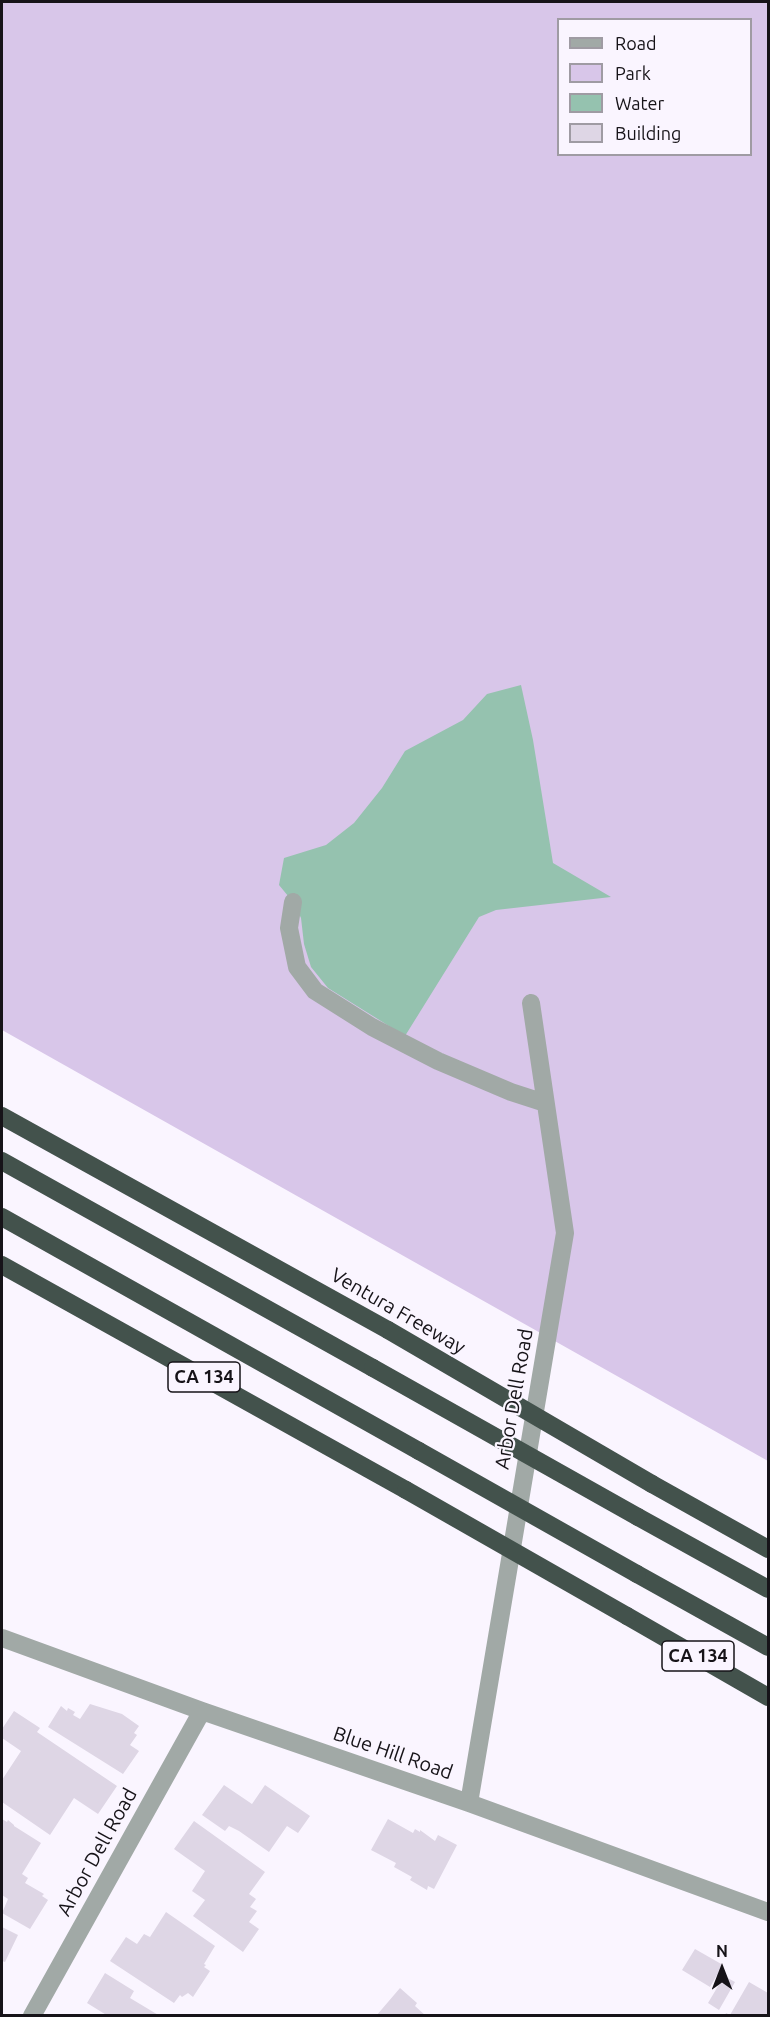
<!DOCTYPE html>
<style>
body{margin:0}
#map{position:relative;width:770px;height:2017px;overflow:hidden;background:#faf5ff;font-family:Ubuntu,sans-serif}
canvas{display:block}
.frame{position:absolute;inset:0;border:3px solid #161318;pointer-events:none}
.legend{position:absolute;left:557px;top:18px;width:195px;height:138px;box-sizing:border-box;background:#faf5ff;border:2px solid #9f9ba3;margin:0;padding:8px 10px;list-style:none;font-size:18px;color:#161318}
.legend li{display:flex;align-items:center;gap:12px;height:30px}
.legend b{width:30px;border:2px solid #9f9ba3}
.north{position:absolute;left:692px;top:1939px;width:60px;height:60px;-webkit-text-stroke:4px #faf5ff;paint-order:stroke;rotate:0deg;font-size:16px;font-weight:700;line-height:24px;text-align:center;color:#161318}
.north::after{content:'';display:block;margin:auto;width:21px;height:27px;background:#161318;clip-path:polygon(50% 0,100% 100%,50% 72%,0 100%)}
</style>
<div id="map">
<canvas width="770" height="2017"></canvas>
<div class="frame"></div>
<ul class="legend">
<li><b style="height:8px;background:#a1a9a6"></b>Road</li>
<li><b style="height:16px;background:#d8c6e9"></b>Park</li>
<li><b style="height:16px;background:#95c2af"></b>Water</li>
<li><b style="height:16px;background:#ded6e5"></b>Building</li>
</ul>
<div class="north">N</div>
</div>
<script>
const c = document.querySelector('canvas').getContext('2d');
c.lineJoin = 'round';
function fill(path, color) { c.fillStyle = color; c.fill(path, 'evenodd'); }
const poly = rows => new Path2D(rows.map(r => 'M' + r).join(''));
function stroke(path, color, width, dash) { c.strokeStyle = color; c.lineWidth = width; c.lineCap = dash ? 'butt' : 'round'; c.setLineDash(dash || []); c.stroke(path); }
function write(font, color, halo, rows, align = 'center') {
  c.font = font + ' Ubuntu,sans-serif'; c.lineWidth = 4.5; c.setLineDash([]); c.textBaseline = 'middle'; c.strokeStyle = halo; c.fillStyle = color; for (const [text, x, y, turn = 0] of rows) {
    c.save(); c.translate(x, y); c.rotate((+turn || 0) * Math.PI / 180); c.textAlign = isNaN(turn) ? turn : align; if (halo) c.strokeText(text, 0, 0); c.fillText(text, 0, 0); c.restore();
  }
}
const green = poly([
 [2,2,768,2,768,1461,2,1030],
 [558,20,750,20,750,154,558,154]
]);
const water = poly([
 [521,685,533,740,553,863,611,897,496,910,479,917,405,1036,328,988,311,967,304,944,301,918,293,902,279,885,284,858,326,845,354,823,382,788,405,751,463,720,487,694]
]);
const building = poly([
 [90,1704,122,1714,139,1726,134,1733,137,1735,130,1745,139,1751,123,1774,48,1727,61,1706,67,1711,68,1708,75,1712,73,1715,80,1719],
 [14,1711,40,1728,37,1732,117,1786,98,1814,74,1798,50,1835,2,1802,2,1780,21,1751,2,1738,2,1729],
 [224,1785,252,1804,265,1785,310,1816,298,1833,287,1826,269,1852,239,1831,229,1826,225,1831,202,1815],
 [2,1819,7,1822,8,1820,14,1825,14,1826,41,1843,22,1874,28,1878,25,1883,44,1894,42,1896,48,1900,30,1929,2,1913,8,1899,2,1895],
 [388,1819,413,1833,415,1829,420,1832,420,1830,435,1841,438,1835,457,1845,434,1889,428,1886,427,1890,410,1880,412,1877,394,1867,396,1863,371,1850],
 [194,1821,265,1872,249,1894,256,1899,250,1907,257,1911,249,1922,259,1929,243,1952,193,1916,205,1900,192,1891,205,1871,174,1849],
 [166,1912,215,1946,204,1964,206,1965,204,1967,210,1971,193,1997,188,1993,182,1997,180,1995,174,2003,110,1961,126,1937,137,1944,144,1934,150,1937],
 [2,1927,18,1935,5,1962,2,1961],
 [695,1949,723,1965,719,1976,717,1975,710,1987,682,1970],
 [105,1973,134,1991,130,1998,160,2016,108,2016,87,2003],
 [724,1976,735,1982,719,2010,708,2003],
 [749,1982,768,1993,768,2016,725,2016,726,2013,730,2015],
 [400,1988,417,2003,415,2006,426,2016,376,2016]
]);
const minor = poly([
 [293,902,289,928,297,967,315,991,372,1027,438,1061,511,1092,545,1103],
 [2,1638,202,1711,469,1803,768,1912],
 [469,1803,565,1233,531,1003],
 [32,2016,202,1711]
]);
const highway = poly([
 [2,1116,388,1330],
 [2,1161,373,1368],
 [2,1217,419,1451],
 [2,1265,406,1490],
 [652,1484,768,1549],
 [638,1517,768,1589],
 [637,1574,768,1647],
 [627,1616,768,1697]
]);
const highwayBridge = poly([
 [388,1330,652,1484],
 [373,1368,638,1517],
 [419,1451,637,1574],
 [406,1490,627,1616]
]);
const shields = [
 [204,1377,72],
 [698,1656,72]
];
const shieldNames = [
 ["CA 134",204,1377],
 ["CA 134",698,1656]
];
const streetNames = [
 ["Ventura Freeway",398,1311,30],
 ["Arbor Dell Road",514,1399,-80],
 ["Blue Hill Road",393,1753,19],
 ["Arbor Dell Road",97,1852,-61]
];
fill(green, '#d8c6e9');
fill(water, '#95c2af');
fill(building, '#ded6e5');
stroke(minor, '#a1a9a6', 18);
stroke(highway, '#43524c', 18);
stroke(highwayBridge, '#43524c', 18);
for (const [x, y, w] of shields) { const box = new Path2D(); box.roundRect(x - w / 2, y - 15, w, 30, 4.5); c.fillStyle = '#faf5ff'; c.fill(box); stroke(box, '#161318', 1.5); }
write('bold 18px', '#161318', null, shieldNames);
write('20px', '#161318', '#faf5ff', streetNames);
</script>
